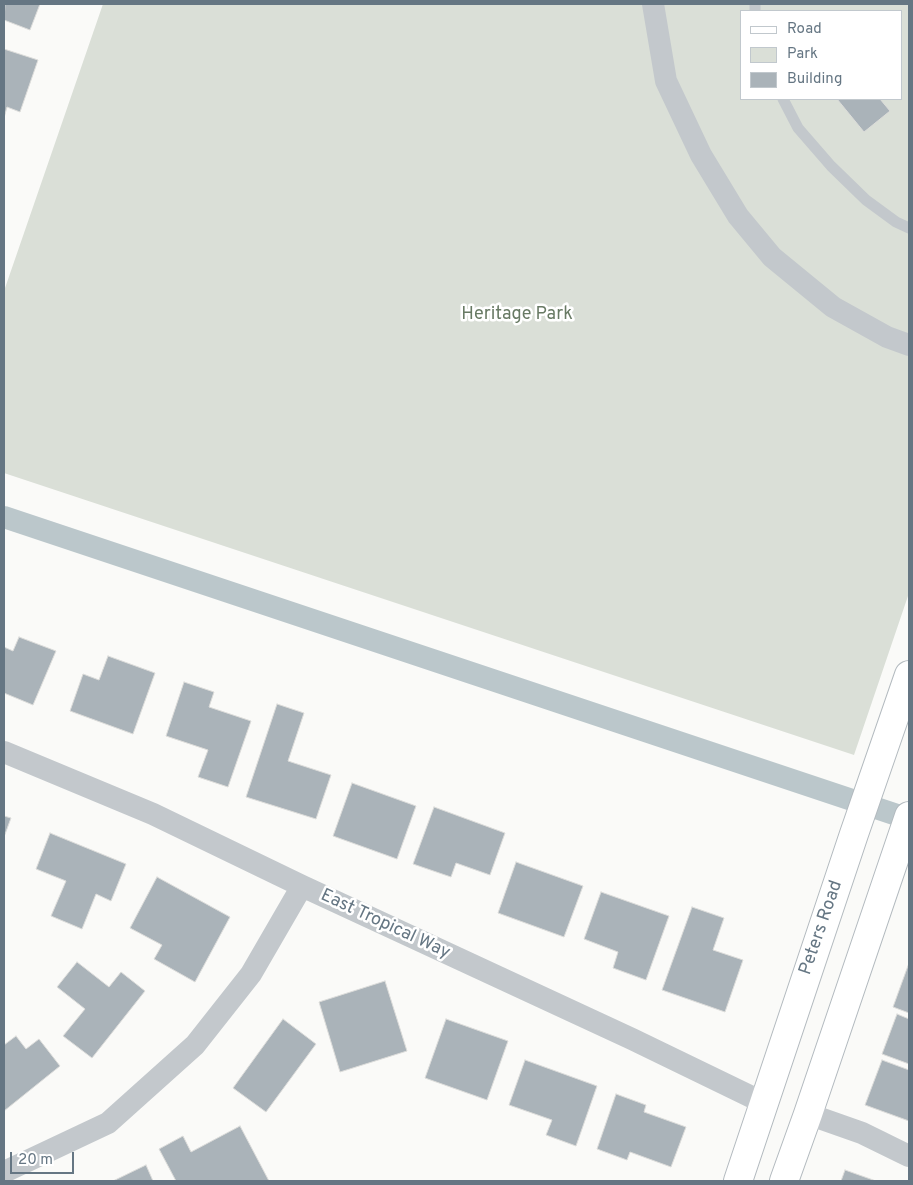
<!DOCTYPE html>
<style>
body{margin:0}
#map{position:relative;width:913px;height:1185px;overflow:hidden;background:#fafaf8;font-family:Overpass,sans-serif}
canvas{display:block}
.frame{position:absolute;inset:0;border:5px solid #657683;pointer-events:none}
.legend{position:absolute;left:740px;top:10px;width:162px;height:90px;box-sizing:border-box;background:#fff;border:1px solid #c1c8cd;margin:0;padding:6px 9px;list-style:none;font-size:15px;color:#657683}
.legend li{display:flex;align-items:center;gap:10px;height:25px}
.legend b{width:25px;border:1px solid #c1c8cd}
.scale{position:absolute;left:10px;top:1152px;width:64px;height:22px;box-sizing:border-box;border:2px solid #657683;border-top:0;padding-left:6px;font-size:15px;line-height:18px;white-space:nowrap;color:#657683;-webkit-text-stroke:4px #fff;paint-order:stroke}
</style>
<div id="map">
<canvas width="913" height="1185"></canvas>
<div class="frame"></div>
<ul class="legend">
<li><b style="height:6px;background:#fff"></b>Road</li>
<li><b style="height:14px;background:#dadfd7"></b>Park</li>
<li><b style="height:14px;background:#aab3b9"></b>Building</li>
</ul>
<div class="scale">20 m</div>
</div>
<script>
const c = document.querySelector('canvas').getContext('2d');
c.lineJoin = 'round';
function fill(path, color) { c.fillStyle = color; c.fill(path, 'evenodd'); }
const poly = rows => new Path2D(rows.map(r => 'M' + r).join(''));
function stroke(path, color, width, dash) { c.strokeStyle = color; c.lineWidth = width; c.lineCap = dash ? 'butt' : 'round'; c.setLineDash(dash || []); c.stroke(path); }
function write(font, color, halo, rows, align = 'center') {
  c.font = font + ' Overpass,sans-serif'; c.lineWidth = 5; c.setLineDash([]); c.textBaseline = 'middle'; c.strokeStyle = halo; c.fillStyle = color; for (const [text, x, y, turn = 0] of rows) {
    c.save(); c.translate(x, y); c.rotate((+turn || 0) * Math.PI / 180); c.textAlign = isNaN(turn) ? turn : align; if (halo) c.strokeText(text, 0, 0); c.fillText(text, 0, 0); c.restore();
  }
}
const green = poly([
 [103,4,909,4,909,593,854,755,4,473,4,291],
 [742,11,902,11,902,99,742,99]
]);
const canal = poly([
 [4,517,909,819]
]);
const building = poly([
 [5,4,40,4,30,30,4,20,5,4],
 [4,49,38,60,20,112,7,107,4,118,4,49],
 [837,99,880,99,890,111,864,132,837,99],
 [19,637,56,651,33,705,4,693,4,647,13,651,19,637],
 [108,656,155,673,133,734,70,711,83,674,99,680,108,656],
 [184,682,214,692,209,707,251,721,228,787,198,777,208,750,166,736,184,682],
 [277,704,304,713,288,761,331,775,316,819,246,797,277,704],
 [352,783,416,806,397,859,333,836,352,783],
 [434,807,505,833,490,875,456,863,451,877,413,864,434,807],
 [4,816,11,818,4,837,4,816],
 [50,833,126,864,111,901,96,894,82,929,51,916,66,881,36,869,50,833],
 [516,862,583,886,564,937,498,913,516,862],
 [157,877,230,917,195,982,154,959,162,945,130,928,157,877],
 [601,892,669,916,646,980,613,968,618,952,584,939,601,892],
 [692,907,724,918,713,950,743,960,725,1012,662,990,692,907],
 [77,962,109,987,121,972,145,991,92,1058,63,1036,85,1009,57,987,77,962],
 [909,963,909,1013,893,1007,909,963],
 [385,981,407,1051,340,1072,319,1002,385,981],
 [897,1014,909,1019,909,1064,882,1054,897,1014],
 [283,1019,316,1044,266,1112,233,1088,283,1019],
 [446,1019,508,1041,487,1100,425,1078,446,1019],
 [16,1036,26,1049,39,1039,60,1066,4,1111,4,1045,16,1036],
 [525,1060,597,1086,576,1146,546,1135,552,1120,509,1105,525,1060],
 [882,1060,909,1070,909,1121,865,1105,882,1060],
 [616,1094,646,1105,644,1112,686,1127,671,1167,630,1152,627,1160,597,1149,616,1094],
 [240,1126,269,1181,176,1181,159,1149,183,1136,191,1152,240,1126],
 [146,1165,153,1181,113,1181,146,1165],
 [845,1170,876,1181,841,1181,845,1170]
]);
const lane = poly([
 [755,11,755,4],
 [783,99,798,128,831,166,866,200,896,222,909,228]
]);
const street = poly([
 [653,4,666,81,701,155,738,216,772,257,833,307,887,337,909,345],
 [4,752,153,814,302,886,632,1039,764,1103],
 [808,1114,862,1133,909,1156],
 [4,1172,108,1123,195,1045,251,974,302,886]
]);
const secondary = poly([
 [738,1181,854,834,909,675],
 [784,1181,808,1114,909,816]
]);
const parkNames = [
 ["Heritage Park",517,315]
];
const streetNames = [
 ["East Tropical Way",385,925,25],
 ["Peters Road",822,928,-71]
];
fill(green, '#dadfd7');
stroke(canal, '#bbc7cb', 22);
fill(building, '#aab3b9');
stroke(building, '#dcdcda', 1);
stroke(secondary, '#b3babf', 30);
stroke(lane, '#c3c8cc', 11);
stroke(street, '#c3c8cc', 22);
stroke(secondary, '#fff', 28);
write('18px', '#687a64', '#fff', parkNames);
write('18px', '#657683', '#fff', streetNames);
</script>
